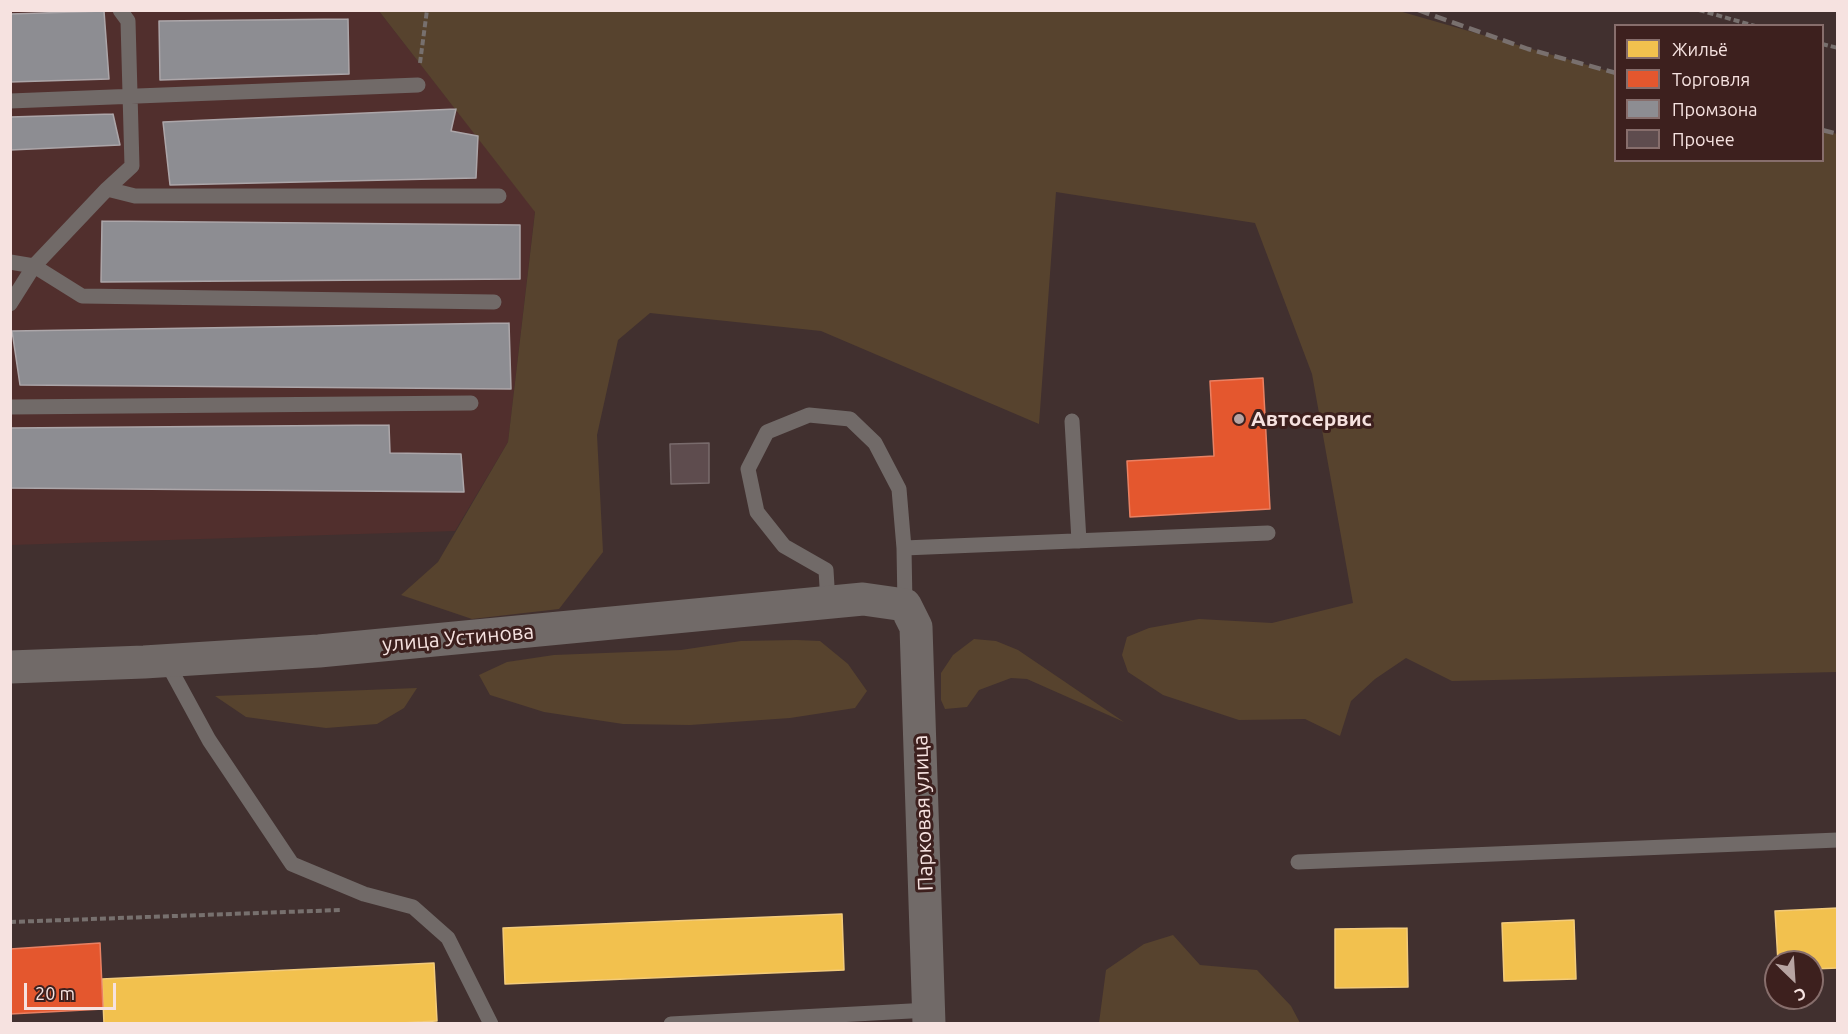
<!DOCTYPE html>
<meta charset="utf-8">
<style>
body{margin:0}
#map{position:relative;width:1848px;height:1034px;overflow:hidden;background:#41302f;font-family:Ubuntu,sans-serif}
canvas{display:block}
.frame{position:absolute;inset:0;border:12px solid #f6e2e0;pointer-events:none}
.legend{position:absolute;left:1614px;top:24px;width:210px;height:138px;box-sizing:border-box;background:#3d201e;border:2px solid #876e6c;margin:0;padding:8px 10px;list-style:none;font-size:18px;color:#f6e2e0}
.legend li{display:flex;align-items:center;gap:12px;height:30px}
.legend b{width:30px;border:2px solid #876e6c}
.north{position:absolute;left:1764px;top:950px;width:60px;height:60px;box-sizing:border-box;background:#3d201e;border:2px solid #876e6c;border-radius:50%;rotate:155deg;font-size:16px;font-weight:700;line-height:24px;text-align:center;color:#f6e2e0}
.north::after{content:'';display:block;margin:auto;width:21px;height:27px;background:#b7a4a2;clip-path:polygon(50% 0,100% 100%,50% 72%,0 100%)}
.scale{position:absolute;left:24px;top:983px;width:92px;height:27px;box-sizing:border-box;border:3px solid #f6e2e0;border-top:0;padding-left:8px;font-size:18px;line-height:21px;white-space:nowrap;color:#f6e2e0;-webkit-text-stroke:4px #3d201e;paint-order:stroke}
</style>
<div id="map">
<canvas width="1848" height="1034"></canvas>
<div class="frame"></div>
<ul class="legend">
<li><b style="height:16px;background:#f2c14e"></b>Жильё</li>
<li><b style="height:16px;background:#e4572e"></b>Торговля</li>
<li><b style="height:16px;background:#8d8d92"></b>Промзона</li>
<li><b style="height:16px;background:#5e4c4e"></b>Прочее</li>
</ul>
<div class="north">С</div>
<div class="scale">20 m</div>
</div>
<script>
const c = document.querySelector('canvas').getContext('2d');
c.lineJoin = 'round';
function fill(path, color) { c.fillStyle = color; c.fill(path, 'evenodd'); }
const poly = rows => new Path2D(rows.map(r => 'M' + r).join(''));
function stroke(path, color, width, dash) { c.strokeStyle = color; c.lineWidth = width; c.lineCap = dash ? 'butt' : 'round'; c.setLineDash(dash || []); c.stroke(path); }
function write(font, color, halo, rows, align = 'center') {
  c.font = font + ' Ubuntu,sans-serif'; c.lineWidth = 6; c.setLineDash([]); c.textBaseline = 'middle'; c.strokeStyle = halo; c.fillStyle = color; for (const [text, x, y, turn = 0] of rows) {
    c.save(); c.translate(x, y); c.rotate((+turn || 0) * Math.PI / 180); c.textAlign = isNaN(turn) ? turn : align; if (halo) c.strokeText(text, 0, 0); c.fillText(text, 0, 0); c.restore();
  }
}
const built = poly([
 [10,11,379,11,535,211,508,442,455,531,11,545]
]);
const green = poly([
 [379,11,1399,11,1615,73,1616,160,1822,160,1823,130,1837,134,1837,672,1452,681,1406,658,1375,679,1351,701,1340,736,1305,719,1239,720,1163,695,1128,672,1122,655,1127,637,1149,628,1199,619,1272,623,1353,603,1312,374,1255,223,1056,192,1039,424,821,331,650,313,618,340,597,435,603,552,559,609,472,619,401,595,438,562,508,442,535,212],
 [974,639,996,641,1018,650,1124,722,1027,679,1011,678,979,690,967,707,945,709,941,700,941,673,953,655],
 [796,640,820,641,848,664,867,691,855,708,790,718,690,725,623,724,544,712,490,695,479,675,507,662,554,655,681,650,741,641],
 [417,688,404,708,377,724,326,728,246,717,215,696],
 [1173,935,1200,965,1257,970,1291,1006,1300,1023,1099,1023,1106,970,1144,944]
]);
const homes = poly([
 [1838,908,1838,968,1812,969,1812,962,1778,962,1775,911,1838,908],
 [842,914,844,970,505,984,503,928,842,914],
 [1574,920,1576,979,1504,981,1502,923,1574,920],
 [1407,928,1408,987,1335,988,1335,929,1407,928],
 [434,963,437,1021,383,1024,104,1024,102,979,434,963]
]);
const shops = poly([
 [1263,378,1270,509,1130,517,1127,461,1214,456,1210,381,1263,378],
 [100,943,103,1009,10,1014,10,949,100,943]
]);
const industry = poly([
 [104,11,109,79,10,82,10,14,104,11],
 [348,19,349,74,160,80,159,21,348,19],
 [456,109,451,131,478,136,476,178,170,185,163,122,456,109],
 [113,114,120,145,10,150,10,117,113,114],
 [102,221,520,225,520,279,101,282,102,221],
 [509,323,511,389,20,385,12,331,509,323],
 [389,425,390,453,461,454,464,492,10,488,10,428,389,425]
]);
const building = poly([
 [709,443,709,483,671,484,670,444,709,443]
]);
const path = poly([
 [1699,10,1755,26],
 [1822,44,1838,48],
 [420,63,427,10],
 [10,922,340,910]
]);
const service = poly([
 [10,101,418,85],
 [107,189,135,196,499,196],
 [10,262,34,266,82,296,494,302],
 [10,304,34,266,107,189,132,166,128,21,120,10],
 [10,407,471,403],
 [1072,421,1079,541],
 [904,548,1268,533],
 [828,603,826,570,784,546,757,512,748,469,767,432,809,415,850,419,875,443,899,489,904,548,905,605],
 [166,661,209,740,292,864,364,894,413,907,448,938,491,1024],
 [1298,862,1838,840],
 [671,1024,929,1010]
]);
const tertiary = poly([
 [10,667,144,662,319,651,863,599,905,605,916,627,929,1024]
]);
const rail = poly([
 [1418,10,1528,49,1616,73],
 [1822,130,1838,134]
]);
const markers = [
 [1239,419,6,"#b7a4a2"]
];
const poiNames = [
 ["Автосервис",1251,419]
];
const streetNames = [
 ["улица Устинова",458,638,-5],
 ["Парковая улица",923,813,-92]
];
fill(built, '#512f2d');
fill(green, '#57432e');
fill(homes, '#f2c14e');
stroke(homes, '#f3cb7a', 1.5);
fill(shops, '#e4572e');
stroke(shops, '#e98163', 1.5);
fill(industry, '#8d8d92');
stroke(industry, '#aca6a9', 1.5);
fill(building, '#5e4c4e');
stroke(building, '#796b6c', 1.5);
stroke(path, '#77706e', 4, [6, 3]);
stroke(service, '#716a68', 15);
stroke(tertiary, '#716a68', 33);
stroke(rail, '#79706e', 4.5, [12, 6]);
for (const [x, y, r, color] of markers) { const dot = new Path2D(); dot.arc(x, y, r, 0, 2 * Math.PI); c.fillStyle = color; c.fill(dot); stroke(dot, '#3d201e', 2); }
write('bold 21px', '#f6e2e0', '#3d201e', poiNames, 'left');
write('21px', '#f6e2e0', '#3d201e', streetNames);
</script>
